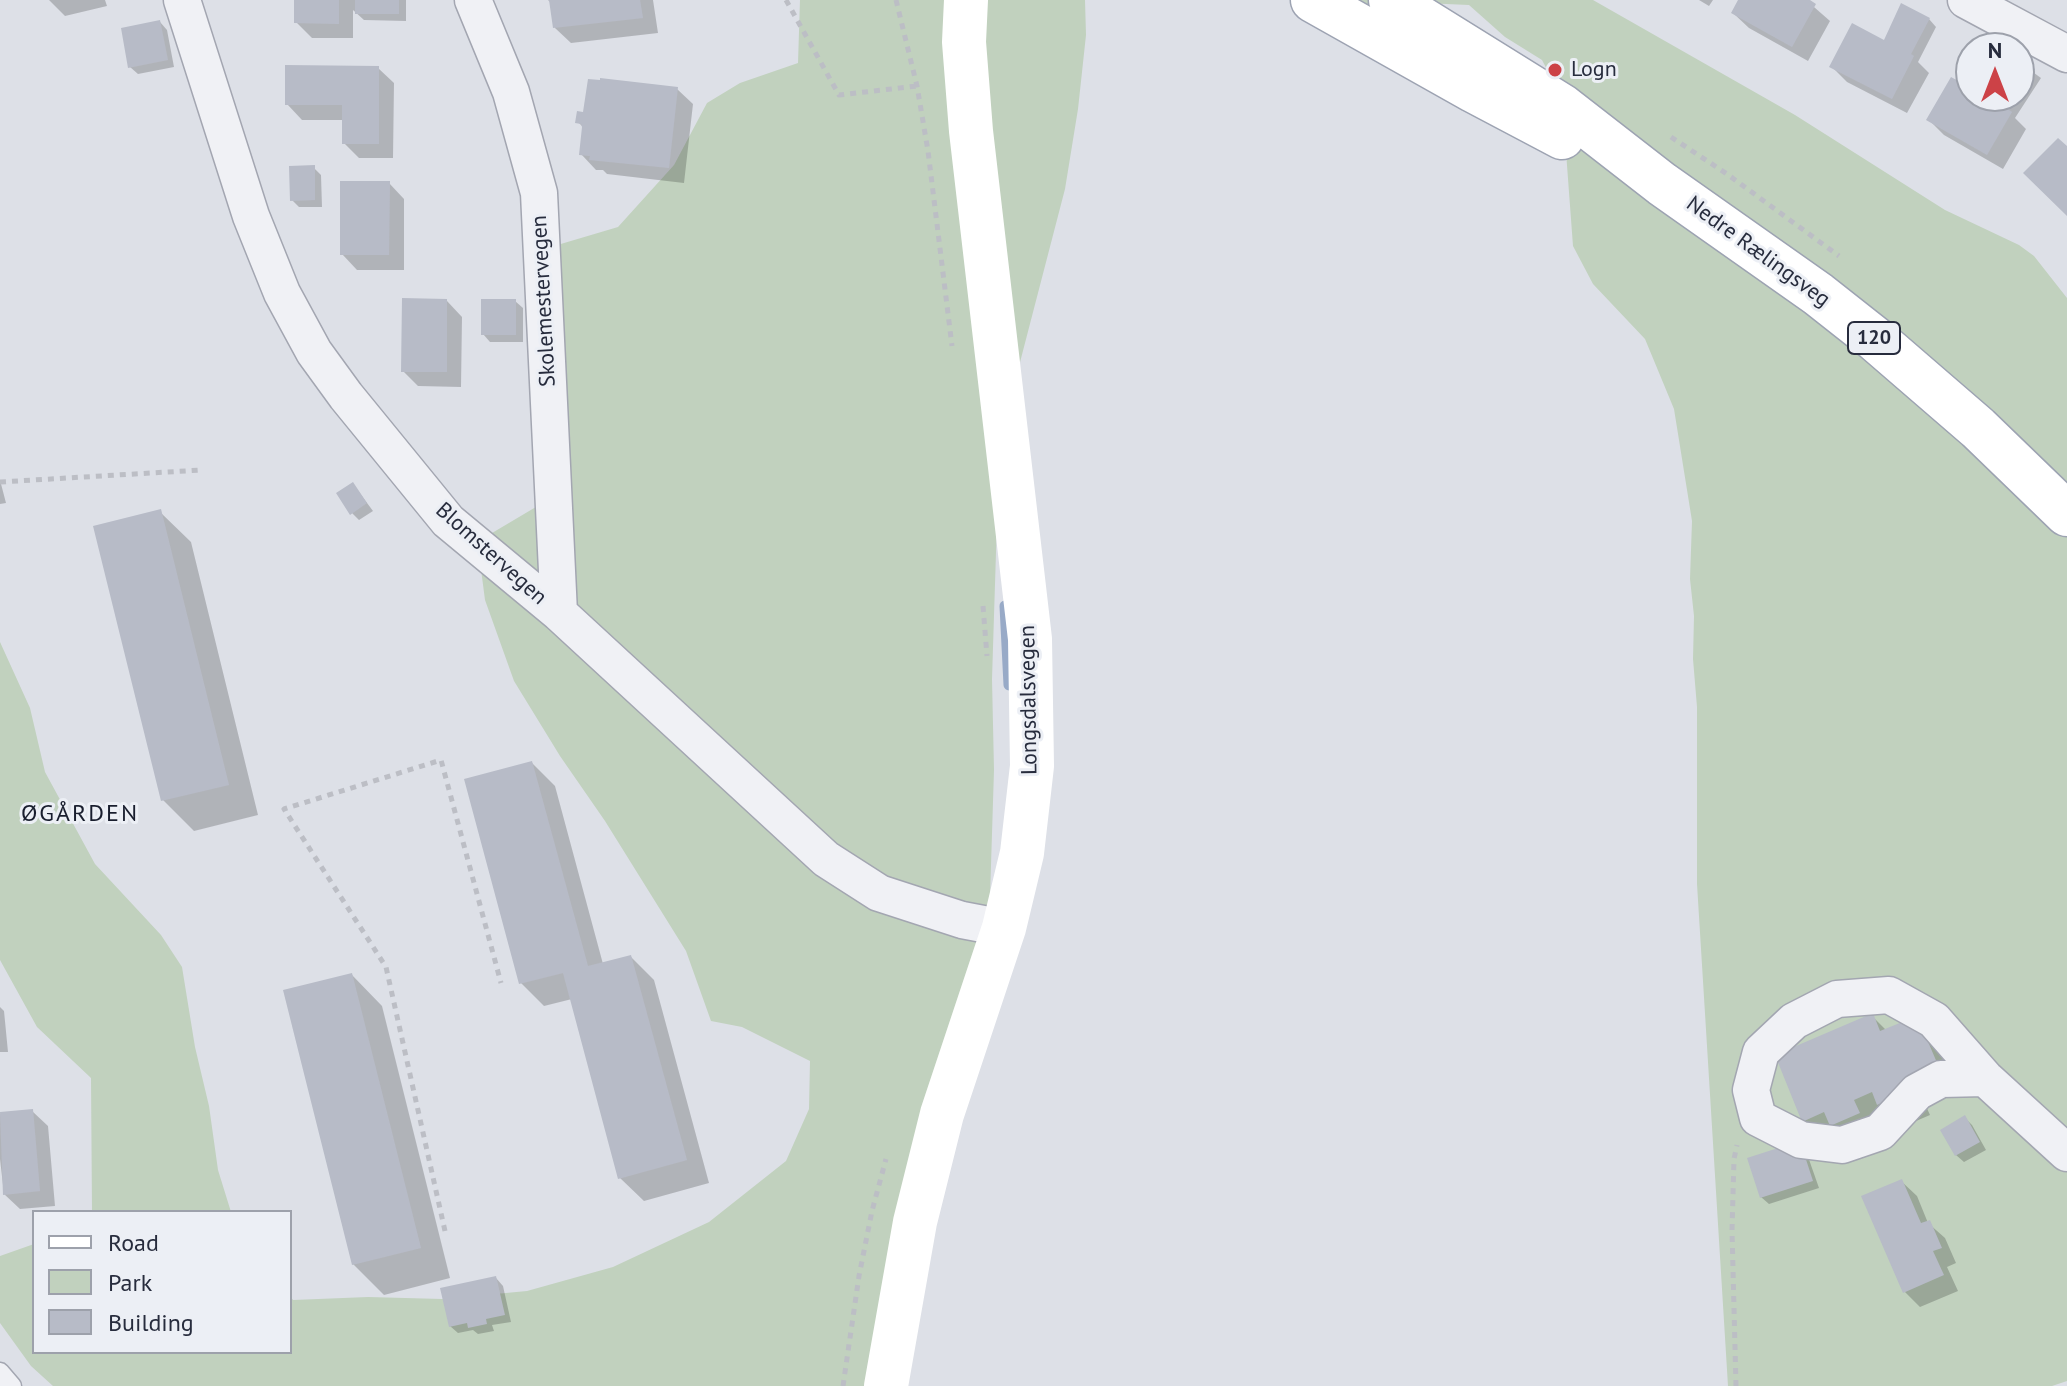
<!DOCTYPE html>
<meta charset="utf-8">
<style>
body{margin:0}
#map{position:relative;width:2067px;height:1386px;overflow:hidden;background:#dde0e7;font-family:"PT Sans",sans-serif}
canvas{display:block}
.legend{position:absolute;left:32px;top:1210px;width:260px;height:144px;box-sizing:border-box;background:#eceff5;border:2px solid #9da1ab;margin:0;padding:10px 14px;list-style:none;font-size:24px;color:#272c3d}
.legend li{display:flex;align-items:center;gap:16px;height:40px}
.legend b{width:40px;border:2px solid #9da1ab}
.north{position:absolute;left:1955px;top:32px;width:80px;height:80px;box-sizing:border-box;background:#eceff5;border:2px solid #9da1ab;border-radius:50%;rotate:0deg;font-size:22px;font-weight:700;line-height:32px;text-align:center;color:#272c3d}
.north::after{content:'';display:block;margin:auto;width:28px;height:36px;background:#cc4247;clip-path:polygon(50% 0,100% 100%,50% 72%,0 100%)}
</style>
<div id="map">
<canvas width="2067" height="1386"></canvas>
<ul class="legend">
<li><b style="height:10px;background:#fff"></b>Road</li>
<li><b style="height:22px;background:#c1d1be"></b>Park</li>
<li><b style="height:22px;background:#b7bbc7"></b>Building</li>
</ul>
<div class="north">N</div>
</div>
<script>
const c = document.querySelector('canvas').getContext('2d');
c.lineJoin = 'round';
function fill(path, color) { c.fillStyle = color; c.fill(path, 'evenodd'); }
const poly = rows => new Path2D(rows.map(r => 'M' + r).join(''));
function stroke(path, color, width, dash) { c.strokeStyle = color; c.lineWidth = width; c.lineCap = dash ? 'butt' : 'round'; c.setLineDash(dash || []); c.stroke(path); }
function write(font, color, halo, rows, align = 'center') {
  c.font = font + ' "PT Sans",sans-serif'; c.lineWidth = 6; c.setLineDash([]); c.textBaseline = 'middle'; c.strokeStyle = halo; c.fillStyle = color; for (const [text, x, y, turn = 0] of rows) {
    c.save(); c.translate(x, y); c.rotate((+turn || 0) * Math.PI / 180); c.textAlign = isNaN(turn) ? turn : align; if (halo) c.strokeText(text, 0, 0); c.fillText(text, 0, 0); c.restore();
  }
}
const green = poly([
 [800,0,1085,0,1086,35,1078,109,1065,189,1005,420,998,489,992,679,994,770,988,961,874,1386,53,1386,31,1366,0,1323,0,1256,34,1244,34,1352,290,1352,290,1296,293,1300,368,1297,442,1299,527,1291,613,1267,709,1222,786,1161,809,1109,810,1061,742,1027,711,1021,686,951,605,821,560,756,514,681,485,600,476,531,487,536,546,501,554,246,618,227,674,165,707,103,740,83,798,63],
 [1296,0,1593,0,1795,115,1945,210,2019,245,2034,256,2067,298,2067,1381,2052,1386,1728,1386,1697,884,1697,707,1693,659,1694,616,1690,579,1692,521,1674,409,1645,339,1593,284,1573,246,1562,98,1542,60,1505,37,1469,5,1400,2,1326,11],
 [0,642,30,708,45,772,95,864,161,935,182,967,195,1047,209,1106,218,1170,231,1212,92,1212,91,1078,37,1027,0,960]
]);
const shadow = poly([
 [105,0,107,6,65,16,49,0],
 [296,0,406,0,406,21,364,20,353,10,353,38,312,38,296,22],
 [548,0,653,0,658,33,571,43,555,28,552,4],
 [1699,0,1713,0,1709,6],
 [1740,0,1806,0,1830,21,1808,61,1749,28,1733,13],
 [1929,19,1936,27,1918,62,1929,73,1907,113,1847,82,1831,66],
 [160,22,167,30,174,67,138,74,130,67],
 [2019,62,2041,78,2015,118,2026,129,2003,169,1944,135,1929,120,1971,91,1971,96,1980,96,2003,109,2001,96,2019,96],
 [378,68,394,83,393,158,359,158,344,143,344,120,302,120,287,104],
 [677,89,693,104,684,183,607,174,603,170,596,170,581,154,584,128,578,122,585,114],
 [314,168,321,175,322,207,299,207,292,200],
 [389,183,404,199,404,270,357,270,342,254],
 [447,301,462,317,461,387,418,386,403,371],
 [515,301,523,308,523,342,490,342,483,334],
 [0,480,6,503,0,504],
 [353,484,373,511,359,520,352,513],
 [160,512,191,542,258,815,194,831,163,800],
 [532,763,555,786,603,964,631,957,654,980,709,1183,644,1201,620,1178,572,999,544,1006,521,983],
 [352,975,382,1006,450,1278,384,1295,353,1264],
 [0,1007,4,1011,8,1052,0,1052],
 [1872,1016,1887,1031,1940,1041,1960,1089,1925,1104,1930,1115,1902,1127,1827,1144,1803,1121],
 [32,1111,48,1126,55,1206,20,1209,4,1194,0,1159,0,1114],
 [1965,1118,1972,1125,1986,1150,1964,1162,1956,1155],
 [1806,1151,1819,1188,1769,1204,1761,1197],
 [1901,1181,1917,1196,1928,1223,1945,1238,1956,1263,1947,1267,1958,1291,1920,1307,1905,1292],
 [496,1278,503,1286,511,1322,492,1325,494,1331,478,1334,473,1330,458,1333,450,1326]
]);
const stream = poly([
 [1005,606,1009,685]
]);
const building = poly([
 [294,0,339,0,339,24,294,23],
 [355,0,399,0,399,14,355,14],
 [549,0,640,0,643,18,553,28],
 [1738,0,1810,0,1816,4,1792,47,1731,13],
 [1901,3,1930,18,1911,54,1914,56,1892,99,1829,67,1852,23,1884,40],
 [160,20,168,60,128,68,121,28],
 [2019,60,2035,69,2016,101,2009,110,2012,112,1987,155,1926,120,1951,77,1971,88,1971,96,1985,96,1995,102,1998,96,2019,96],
 [285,65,379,66,379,144,342,144,342,105,285,105],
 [600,78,678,87,669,168,589,160,590,156,579,155,582,127,581,124,575,123,577,111,583,112,588,79,600,80],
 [2058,138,2067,146,2067,216,2023,173],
 [315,165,315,200,290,201,289,166],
 [340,181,390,181,389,255,340,255],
 [402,298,447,299,447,372,401,372],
 [481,299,516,299,516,335,481,335],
 [353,482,367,503,350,515,336,493],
 [161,509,229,785,161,801,93,526],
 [532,761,588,966,631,955,687,1160,618,1179,563,973,519,984,464,779],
 [352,973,421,1248,352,1265,283,990],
 [1873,1013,1880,1031,1917,1016,1938,1065,1903,1080,1908,1091,1877,1105,1872,1092,1854,1100,1860,1113,1830,1126,1824,1112,1802,1122,1775,1055],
 [33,1109,40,1191,3,1195,0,1112],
 [1965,1115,1980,1142,1955,1156,1940,1130],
 [1800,1141,1813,1181,1760,1198,1747,1158],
 [1902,1179,1921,1223,1930,1220,1942,1248,1933,1251,1944,1275,1903,1293,1861,1196],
 [496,1276,505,1315,486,1319,487,1324,468,1328,467,1323,449,1327,440,1288]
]);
const path = poly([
 [786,0,839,95,917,86],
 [896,0,917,86,928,151,952,346],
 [1671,137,1727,174,1839,256],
 [0,482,201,470],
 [983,606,987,656],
 [445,1231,386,967,284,809,441,760,501,983],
 [843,1386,859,1276,872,1211,886,1159],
 [1736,1386,1732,1230,1734,1159,1737,1145]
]);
const lane = poly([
 [0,1372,12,1386]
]);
const street = poly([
 [182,0,251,216,282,293,314,352,346,396,448,521,559,613,826,859,879,893,962,920,1004,928],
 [473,0,511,92,539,193,559,613],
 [1966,0,2067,54],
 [1985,1078,1941,1079,1917,1092,1880,1132,1842,1145,1801,1140,1758,1118,1751,1090,1761,1052,1794,1021,1837,999,1889,995,1934,1020,1985,1078,2067,1153]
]);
const secondary = poly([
 [886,1386,915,1222,942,1114,1004,928,1022,853,1032,766,1030,639,971,131,964,42,966,0]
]);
const primary = poly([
 [1313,0,1473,90,1562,137],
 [1391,0,1563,107,1662,184,1818,294,1875,339,1978,428,2067,514]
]);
const markers = [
 [1555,70,8,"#cc4247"]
];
const shields = [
 [1874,338,52]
];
const shieldNames = [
 ["120",1874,338]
];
const poiNames = [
 ["Logn",1571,70]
];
const streetNames = [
 ["Nedre Rælingsveg",1758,252,36],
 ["Skolemestervegen",544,301,-93],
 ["Blomstervegen",491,554,42],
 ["Longsdalsvegen",1029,700,-91]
];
const neighbourhoodNames = [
 ["ØGÅRDEN",80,814]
];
fill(green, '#c1d1be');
fill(shadow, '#0003');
stroke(stream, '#98aac7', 11);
fill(building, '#b7bbc7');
stroke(lane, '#a3a6b1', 21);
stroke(street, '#a3a6b1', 39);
stroke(primary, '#9da3b2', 47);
stroke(path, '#bcbec5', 5, [6, 6]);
stroke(lane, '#f0f1f5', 18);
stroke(street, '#f0f1f5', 36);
stroke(secondary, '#fff', 44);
stroke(primary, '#fff', 44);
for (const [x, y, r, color] of markers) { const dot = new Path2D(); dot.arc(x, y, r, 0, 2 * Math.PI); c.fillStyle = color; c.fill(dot); stroke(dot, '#eceff5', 3); }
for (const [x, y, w] of shields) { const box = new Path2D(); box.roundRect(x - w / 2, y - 16, w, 32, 6); c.fillStyle = '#eceff5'; c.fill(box); stroke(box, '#272c3d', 2); }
write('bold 20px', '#272c3d', null, shieldNames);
write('22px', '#272c3d', '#eceff5', poiNames, 'left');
write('22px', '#272c3d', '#eceff5', streetNames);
c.letterSpacing = '2px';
write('24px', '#191e2e', '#eceff5', neighbourhoodNames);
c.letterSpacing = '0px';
</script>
